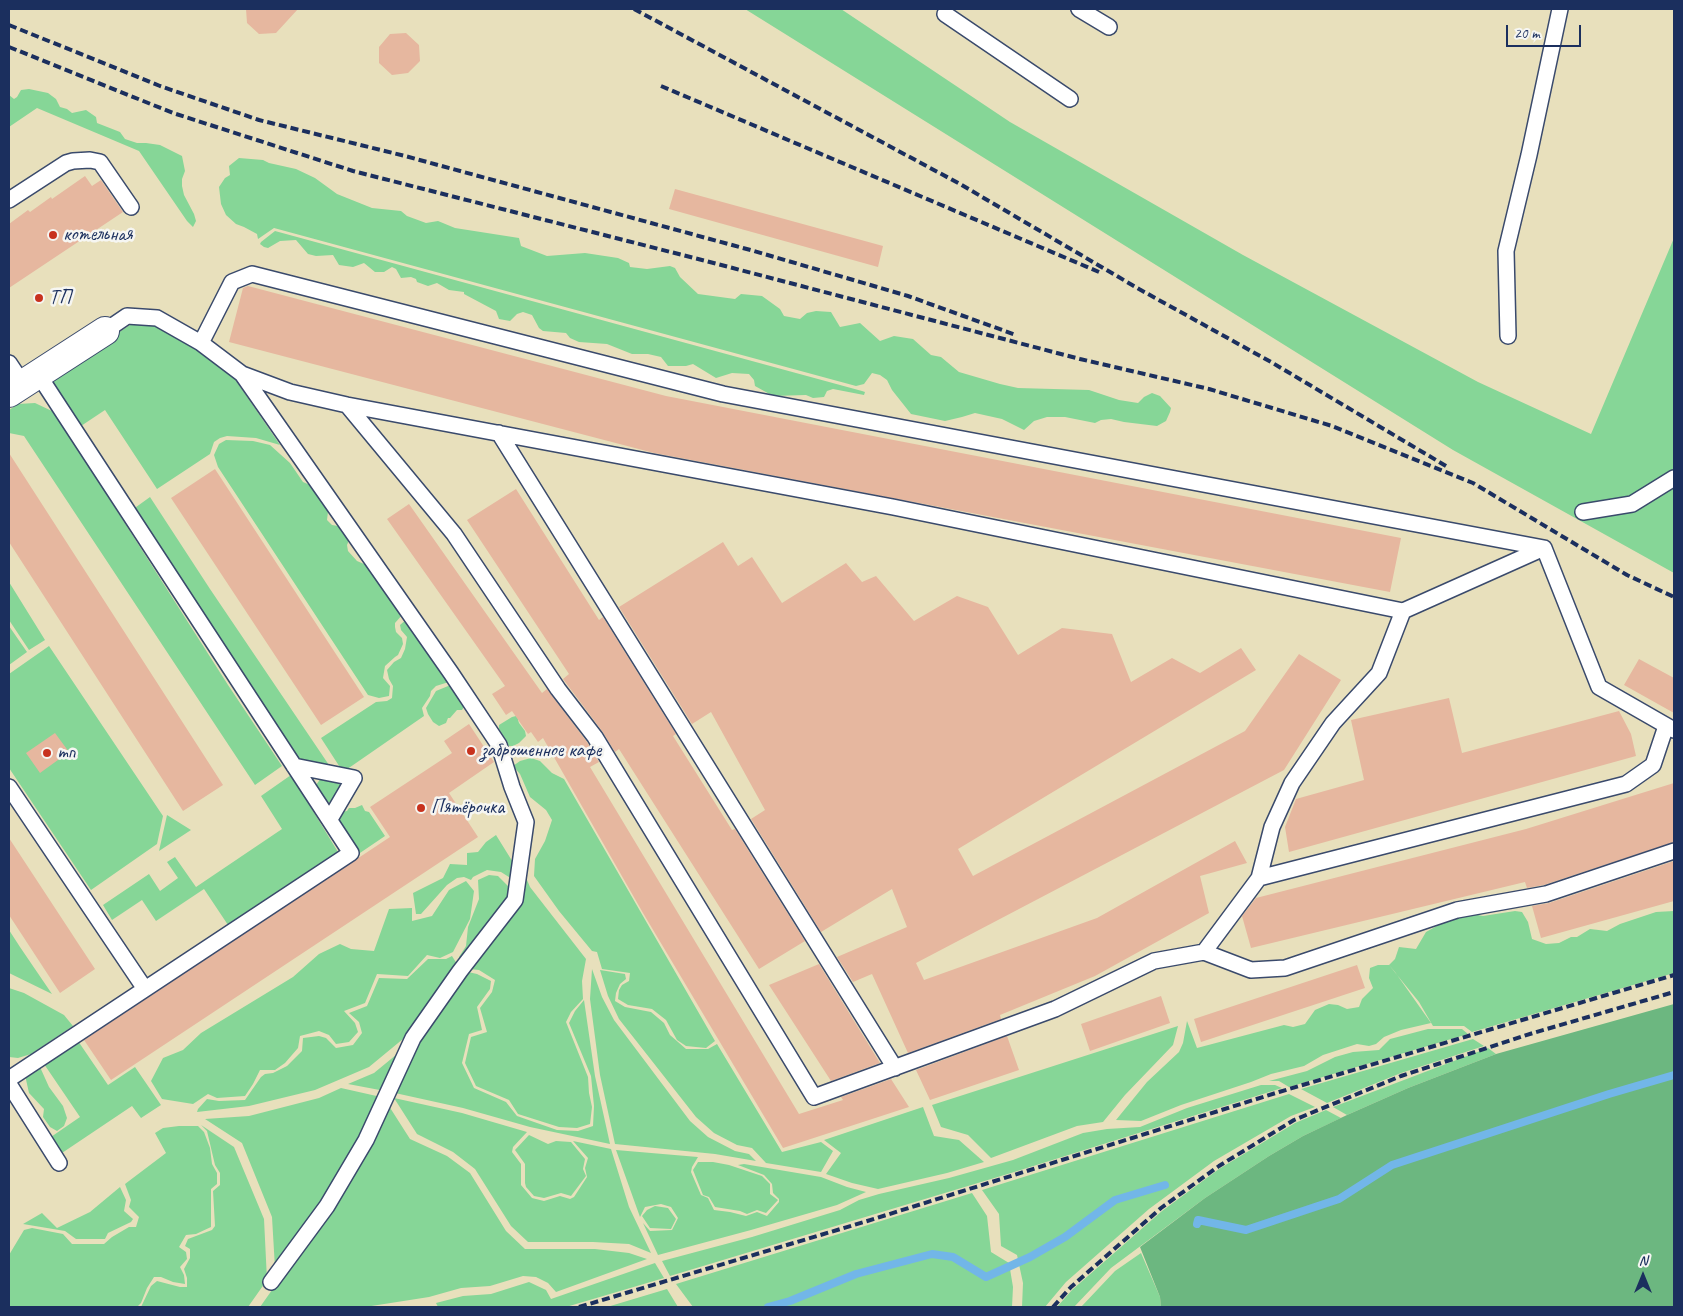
<!DOCTYPE html>
<meta charset="utf-8">
<style>
body{margin:0}
#map{position:relative;width:1683px;height:1316px;overflow:hidden;background:#e8e0bc;font-family:Caveat,sans-serif}
canvas{display:block}
.frame{position:absolute;inset:0;border:10px solid #1b2f5e;pointer-events:none}
.north{position:absolute;left:1618px;top:1251px;width:50px;height:50px;-webkit-text-stroke:4px #f6f6f2;paint-order:stroke;rotate:0deg;font-size:14px;font-weight:700;line-height:20px;text-align:center;color:#1b2f5e}
.north::after{content:'';display:block;margin:auto;width:18px;height:22px;background:#1b2f5e;clip-path:polygon(50% 0,100% 100%,50% 72%,0 100%)}
.scale{position:absolute;left:1506px;top:25px;width:75px;height:22px;box-sizing:border-box;border:2px solid #1b2f5e;border-top:0;padding-left:6px;font-size:15px;line-height:18px;white-space:nowrap;color:#1b2f5e;-webkit-text-stroke:4px #f6f6f2;paint-order:stroke}
</style>
<div id="map">
<canvas width="1683" height="1316"></canvas>
<div class="frame"></div>
<div class="north">N</div>
<div class="scale">20 m</div>
</div>
<script>
const c = document.querySelector('canvas').getContext('2d');
c.lineJoin = 'round';
function fill(path, color) { c.fillStyle = color; c.fill(path, 'evenodd'); }
const poly = rows => new Path2D(rows.map(r => 'M' + r).join(''));
function stroke(path, color, width, dash) { c.strokeStyle = color; c.lineWidth = width; c.lineCap = dash ? 'butt' : 'round'; c.setLineDash(dash || []); c.stroke(path); }
function write(font, color, halo, rows, align = 'center') {
  c.font = font + ' Caveat,sans-serif'; c.lineWidth = 5; c.setLineDash([]); c.textBaseline = 'middle'; c.strokeStyle = halo; c.fillStyle = color; for (const [text, x, y, turn = 0] of rows) {
    c.save(); c.translate(x, y); c.rotate((+turn || 0) * Math.PI / 180); c.textAlign = isNaN(turn) ? turn : align; if (halo) c.strokeText(text, 0, 0); c.fillText(text, 0, 0); c.restore();
  }
}
const green = poly([
 [745,9,841,9,1010,122,1243,255,1478,382,1591,434,1674,238,1674,573,1453,450],
 [29,89,48,93,56,99,60,107,67,109,72,113,86,110,96,117,97,123,120,132,125,139,137,143,146,143,160,145,182,156,185,171,182,179,182,186,184,195,194,214,196,221,193,227,187,221,139,151,37,108,9,127,9,95,14,99,17,97,21,90],
 [239,158,263,160,269,163,296,169,315,178,337,194,372,208,401,211,407,216,426,223,438,221,455,228,519,238,521,246,547,256,585,253,618,258,629,263,630,267,647,269,670,266,675,268,680,277,698,294,735,299,741,294,762,296,780,309,784,316,800,319,807,313,816,311,831,312,840,327,860,323,880,341,894,336,913,339,931,355,941,357,959,372,1000,384,1018,388,1089,390,1119,400,1138,403,1144,397,1152,393,1160,396,1171,408,1170,412,1166,421,1157,426,1124,422,1111,419,1101,420,1095,423,1065,417,1047,417,1034,421,1024,430,1002,419,975,413,962,417,945,421,911,414,892,390,887,380,880,375,872,373,864,384,856,386,274,228,258,239,257,234,244,227,236,224,226,215,221,204,219,187,225,178,230,175,229,166],
 [275,231,862,391,865,392,864,395,833,389,827,391,824,397,813,398,806,395,773,396,755,386,754,380,749,374,732,373,716,378,693,364,686,366,668,366,661,357,648,354,632,354,607,344,579,342,570,338,566,333,543,331,539,328,532,315,523,312,517,314,510,321,499,319,496,311,464,294,464,292,449,290,437,283,428,286,417,282,416,279,411,277,401,278,396,269,392,267,384,272,375,272,364,263,353,267,339,265,333,255,316,256,308,254,296,240,280,241,268,248,264,247,260,244,261,242],
 [133,323,155,326,195,348,235,379,280,445,256,438,227,436,220,438,214,442,210,454,157,489,105,410,78,428,47,380],
 [35,403,54,412,228,685,282,766,255,785,24,436,9,433,9,410,18,404],
 [226,440,253,441,270,445,290,463,303,482,317,488,329,503,327,520,332,525,344,527,351,535,347,545,348,551,357,561,371,567,403,614,395,623,395,627,396,632,402,638,403,644,398,655,395,657,385,666,383,678,390,686,389,696,379,698,368,695,218,467,214,455,219,444],
 [150,497,210,589,331,768,296,761,132,510],
 [9,582,45,640,29,650,9,620],
 [408,618,452,681,436,686,431,691,430,696,422,708,424,716,343,772,321,738,376,702,387,701,392,698,393,686,389,679,387,670,394,662,401,658,405,649,407,637,401,630,400,625],
 [9,626,27,652,9,665],
 [49,646,163,816,157,844,91,890,9,768,9,674],
 [453,684,465,705,462,710,457,710,450,718,448,718,446,723,439,726,433,722,428,714,426,708,436,691],
 [516,716,519,718,518,720,519,723,525,731,526,736,519,743,513,746,509,746,499,729,499,725,512,717],
 [531,758,540,761,552,773,564,779,715,1041,706,1048,686,1046,677,1040,666,1020,652,1009,628,1005,618,999,619,990,622,985,629,981,630,973,602,969,597,952,592,951,559,911,534,876,535,859,545,841,552,820,546,810,530,797,520,774,513,766,520,761],
 [291,775,338,852,228,925,204,889,156,921,142,900,112,920,103,905,149,874,160,891,178,878,167,862,175,857,196,887,282,829,261,796],
 [321,778,340,781,342,785,333,802,324,802,315,789,316,785],
 [362,805,365,811,369,812,385,836,357,855,339,826,341,812,347,811,349,808,355,808],
 [167,815,191,830,159,851],
 [496,835,514,864,512,879,501,872,487,870,473,877,471,880,464,877,457,878,447,885,421,914,416,914,413,893,443,878,450,864,467,865,467,853,478,852,486,842],
 [489,875,498,876,508,886,510,896,460,963,459,957,466,946,468,927,479,899,478,880],
 [527,880,530,887,586,959,582,981,583,999,571,1012,566,1022,588,1077,589,1093,592,1107,590,1124,577,1128,559,1127,518,1114,509,1100,476,1086,465,1063,471,1037,487,1032,480,1008,492,992,495,980,479,970,469,969,523,881],
 [466,881,474,891,470,919,453,952,440,958,427,955,408,976,377,974,365,1003,344,1011,355,1023,358,1032,349,1042,336,1044,329,1035,319,1031,300,1036,298,1048,285,1063,275,1070,260,1070,253,1084,245,1096,217,1098,208,1094,193,1104,162,1099,151,1081,163,1058,183,1050,201,1033,293,977,319,954,340,944,351,949,374,951,389,909,412,908,412,921,432,916,449,890],
 [1515,911,1522,912,1528,922,1532,939,1546,944,1559,943,1571,937,1577,937,1590,929,1607,931,1620,924,1656,912,1674,911,1674,973,1472,1032,1464,1026,1433,1026,1419,1002,1389,965,1395,959,1399,947,1416,949,1426,932,1444,922,1473,914,1483,916],
 [9,930,20,947,52,994,9,973],
 [452,956,457,964,409,1034,369,1067,315,1090,249,1106,197,1112,198,1109,207,1099,219,1101,245,1100,261,1077,265,1074,273,1073,287,1066,302,1051,303,1038,319,1036,326,1038,336,1048,353,1045,362,1033,359,1022,349,1013,367,1006,379,978,407,979,428,959,446,959],
 [1378,965,1389,965,1395,972,1431,1023,1401,1030,1384,1037,1376,1044,1369,1046,1357,1044,1323,1055,1304,1066,1271,1074,1251,1082,1181,1105,1141,1121,1116,1120,1147,1082,1179,1052,1183,1043,1187,1021,1197,1048,1284,1025,1293,1027,1305,1024,1315,1010,1329,1004,1338,1005,1347,1009,1359,1007,1362,999,1373,988,1369,978,1370,968],
 [592,969,602,997,614,1020,690,1121,708,1137,735,1151,749,1154,756,1161,715,1154,615,1144,600,1075,590,999],
 [600,970,625,974,626,979,620,984,616,993,615,1001,625,1007,651,1012,664,1023,670,1035,686,1049,708,1049,717,1044,782,1152,821,1142,833,1151,821,1172,766,1163,752,1148,737,1145,714,1133,696,1117,619,1019,608,996],
 [468,972,477,974,491,981,490,989,477,1007,482,1030,469,1034,462,1063,474,1088,506,1102,517,1116,557,1130,578,1131,593,1126,594,1106,591,1076,569,1023,575,1011,584,1000,595,1076,610,1144,530,1127,463,1108,395,1093,419,1038],
 [9,988,24,993,64,1015,73,1026,31,1054,18,1058,9,1057],
 [1178,1026,1173,1045,1125,1095,1103,1122,1077,1126,991,1158,968,1135,941,1127,932,1105],
 [1428,1029,1462,1029,1468,1034,1289,1087,1279,1081,1269,1081,1307,1071,1335,1057,1353,1052,1379,1050,1390,1039],
 [1473,1039,1484,1046,1401,1073,1327,1103,1301,1089],
 [78,1041,108,1085,135,1067,161,1105,141,1118,132,1106,59,1155,48,1139,80,1117,44,1064],
 [1488,1048,1496,1054,1408,1088,1347,1115,1333,1107],
 [402,1050,385,1091,348,1084,374,1073],
 [40,1067,49,1087,63,1106,67,1118,64,1126,57,1131,50,1127,43,1117,44,1109,29,1093,25,1075],
 [1261,1085,1275,1085,1282,1088,1011,1173,670,1276,662,1261,752,1237,840,1210,859,1200,879,1194,949,1178,1013,1160,1083,1133,1107,1129,1140,1127,1187,1108],
 [341,1088,381,1097,361,1138,321,1204,275,1268,272,1217,242,1143,205,1119,249,1116,319,1098],
 [1289,1094,1315,1107,1291,1116,1214,1161,1149,1209,1066,1282,1045,1307,1022,1307,1023,1283,1017,1255,1001,1246,999,1214,982,1190],
 [394,1098,462,1113,527,1132,513,1147,512,1152,521,1164,521,1185,532,1198,544,1201,560,1196,570,1199,574,1197,587,1177,585,1168,588,1158,573,1141,611,1149,629,1207,651,1253,629,1244,593,1242,528,1242,511,1226,475,1169,453,1152,417,1134],
 [387,1103,410,1139,447,1156,470,1173,506,1231,525,1249,595,1249,629,1253,647,1259,556,1292,548,1283,536,1277,523,1276,490,1286,461,1288,429,1297,365,1307,260,1307,330,1208],
 [923,1107,934,1136,959,1140,984,1162,947,1173,878,1189,852,1183,826,1174,841,1153,824,1140],
 [1326,1110,1341,1118,1303,1136,1269,1156,1205,1198,1111,1268,1074,1307,1057,1307,1072,1290,1162,1211,1219,1169,1295,1123],
 [201,1125,234,1147,264,1219,267,1280,248,1307,141,1307,151,1286,157,1281,180,1287,187,1287,187,1278,184,1269,190,1258,190,1249,185,1246,188,1239,212,1230,215,1226,213,1191,220,1185,220,1173,215,1165,207,1131],
 [179,1126,198,1126,204,1132,210,1148,212,1164,217,1173,217,1184,211,1189,211,1227,196,1234,186,1235,179,1247,186,1252,187,1259,180,1267,184,1275,185,1284,173,1282,161,1277,154,1277,147,1288,141,1303,137,1307,9,1307,9,1255,24,1230,32,1228,63,1234,72,1244,104,1244,112,1237,129,1227,136,1227,139,1217,129,1207,131,1200,125,1184,166,1153,155,1133,163,1128],
 [529,1135,548,1144,556,1141,571,1142,585,1159,583,1169,586,1176,571,1196,561,1193,544,1198,534,1196,526,1187,525,1183,525,1164,515,1150],
 [616,1150,698,1157,692,1167,691,1172,701,1195,708,1198,714,1210,730,1212,746,1216,757,1212,767,1216,779,1202,779,1199,773,1193,772,1184,764,1175,738,1165,744,1164,821,1177,847,1187,866,1192,837,1205,751,1230,658,1255,643,1223,650,1231,672,1230,678,1218,671,1207,661,1204,645,1207,640,1217],
 [698,1162,713,1162,729,1165,762,1176,770,1184,770,1194,778,1200,766,1213,757,1210,747,1214,740,1211,715,1207,709,1197,703,1195,693,1170],
 [120,1187,126,1200,124,1211,133,1219,131,1222,108,1233,105,1239,76,1239,65,1231,23,1224,42,1213,57,1228,90,1212],
 [972,1193,987,1216,991,1252,1009,1263,1013,1287,1012,1307,693,1307,676,1284],
 [655,1206,668,1208,676,1219,671,1229,650,1228,642,1216,647,1210],
 [1141,1253,1160,1297,1161,1307,1081,1307,1115,1271],
 [655,1263,664,1278,566,1307,438,1307,436,1303,463,1296,491,1294,529,1282,546,1290,551,1299],
 [667,1289,678,1307,607,1307]
]);
const forest = poly([
 [1674,1004,1674,1307,1161,1307,1160,1297,1140,1247,1205,1198,1269,1156,1303,1136,1347,1115,1408,1088,1496,1054]
]);
const stream = poly([
 [1197,1224,1198,1220,1246,1230,1339,1199,1392,1165,1609,1094,1674,1075],
 [768,1307,790,1301,856,1274,932,1254,953,1257,986,1277,1030,1257,1065,1237,1115,1200,1165,1185]
]);
const building = poly([
 [246,9,298,9,276,33,259,34,247,23],
 [406,33,419,45,420,61,408,73,392,75,379,63,379,47,390,34],
 [85,176,92,186,101,180,123,212,9,288,9,224,28,210,30,212,51,197,52,199],
 [675,189,883,246,878,267,669,209],
 [248,286,666,396,1401,538,1390,592,654,453,229,342,243,288],
 [9,453,223,785,183,811,9,542],
 [215,469,364,697,321,725,171,498],
 [516,489,599,620,603,617,676,734,673,736,732,830,735,829,805,941,759,969,619,749,615,752,602,731,563,679,569,674,467,520],
 [409,504,542,693,547,689,587,742,599,762,590,767,799,1114,843,1100,841,1097,891,1079,909,1107,783,1148,643,913,543,738,538,742,531,732,528,734,512,711,506,715,492,694,505,686,387,519],
 [723,542,738,566,752,557,782,603,846,563,862,582,876,576,914,621,957,596,988,607,1018,655,1062,628,1112,634,1131,682,1172,658,1200,673,1241,648,1256,670,958,849,973,876,1245,731,1299,654,1341,680,1284,770,916,963,924,980,1097,918,1235,841,1247,863,1200,876,1209,913,1095,976,1000,1015,1001,1019,908,1053,872,974,853,982,837,957,907,927,892,889,821,932,751,819,765,810,711,712,692,724,619,607],
 [1639,659,1674,678,1674,713,1624,685],
 [1449,698,1462,753,1619,711,1631,734,1636,756,1289,852,1285,827,1296,799,1364,780,1351,720],
 [469,724,494,762,449,793,478,837,111,1080,84,1040,390,837,370,807,452,753,444,741],
 [55,733,69,752,40,773,26,753],
 [1674,783,1674,842,1544,885,1527,888,1525,882,1251,948,1242,916,1256,898,1526,829],
 [9,838,95,969,60,993,9,915],
 [1674,861,1674,901,1541,938,1532,906,1549,903],
 [819,964,880,1063,831,1081,769,985],
 [1357,965,1365,988,1201,1042,1194,1019],
 [1161,996,1170,1023,1090,1051,1081,1024],
 [1007,1036,1019,1070,930,1100,916,1070]
]);
const lane = poly([
 [1079,9,1109,27],
 [945,14,1070,99],
 [9,200,66,163,73,161,90,160,100,162,131,207],
 [105,331,127,316,157,318,201,343,242,374,290,392,347,405,893,507,1403,611,1544,548],
 [1508,336,1506,251,1529,155,1560,9],
 [201,343,232,282,252,274,723,394,1544,548],
 [9,363,23,384],
 [242,374,451,673,499,745,512,787,526,822,515,900,460,971,413,1038,366,1140,327,1206,271,1282],
 [347,405,454,534,558,689,595,737,814,1097,1055,1009,1154,961,1204,952,1259,878,1272,827,1292,783,1333,723,1379,673,1403,611],
 [499,433,895,1068],
 [1583,512,1632,504,1674,478],
 [1544,548,1599,687,1674,730],
 [294,766,354,778,330,819],
 [9,787,145,989],
 [1259,878,1626,784,1653,765,1666,726],
 [1204,952,1251,970,1285,968,1457,910,1546,894,1674,851],
 [9,1079,351,853,38,374],
 [9,1084,59,1163]
]);
const street = poly([
 [9,393,105,331]
]);
const rail = poly([
 [634,9,960,184,1139,289,1271,362,1446,466],
 [9,25,160,86,259,120,405,156,754,251,908,296,1016,335],
 [9,47,173,113,353,171,706,261,1080,359,1209,389,1332,426,1473,483,1627,575,1674,597],
 [661,86,1099,272],
 [579,1307,864,1222,1279,1092,1674,975],
 [1053,1307,1071,1287,1161,1208,1219,1166,1294,1120,1401,1076,1533,1033,1674,992]
]);
const markers = [
 [53,235,5,"#c8321e"],
 [39,298,5,"#c8321e"],
 [471,751,5,"#c8321e"],
 [47,753,5,"#c8321e"],
 [421,808,5,"#c8321e"]
];
const poiNames = [
 ["котельная",63,235],
 ["ТП",49,298],
 ["заброшенное кафе",481,751],
 ["тп",57,753],
 ["Пятёрочка",431,808]
];
fill(green, '#86d697');
fill(forest, '#6cb780');
stroke(stream, '#72b6e8', 8);
fill(building, '#e6b79f');
stroke(lane, '#3a4a6c', 18);
stroke(street, '#3a4a6c', 30);
stroke(lane, '#fff', 15);
stroke(street, '#fff', 28);
stroke(rail, '#1b2f5e', 4, [8, 4]);
for (const [x, y, r, color] of markers) { const dot = new Path2D(); dot.arc(x, y, r, 0, 2 * Math.PI); c.fillStyle = color; c.fill(dot); stroke(dot, '#f6f6f2', 2); }
write('20px', '#1b2f5e', '#f6f6f2', poiNames, 'left');
</script>
